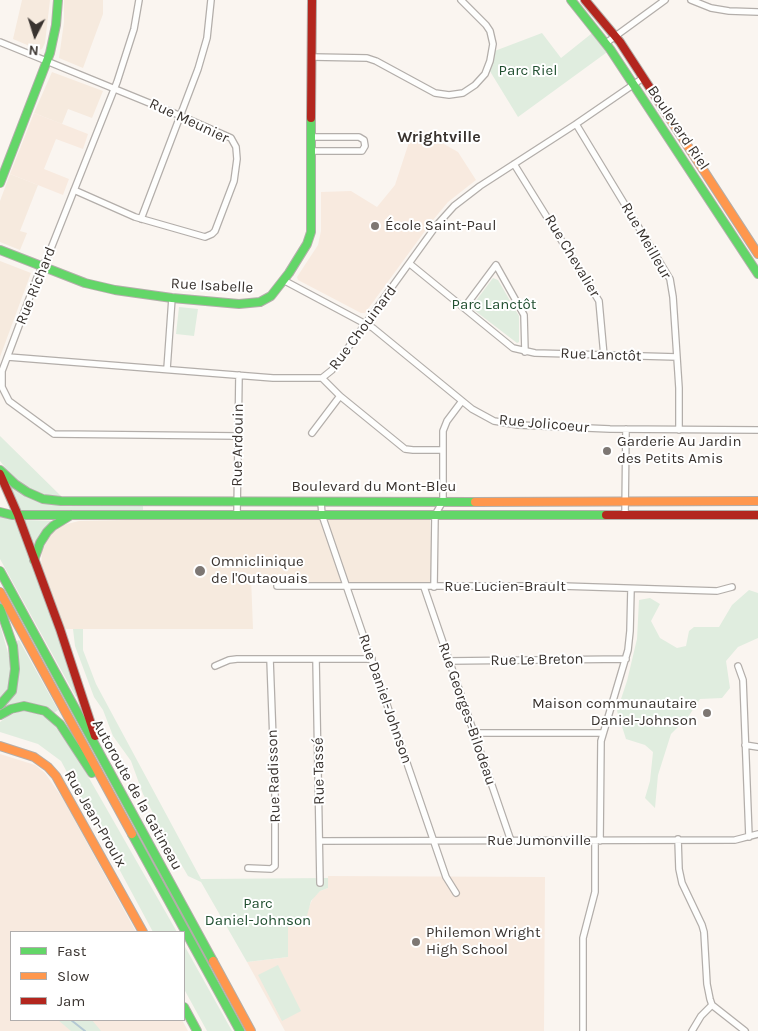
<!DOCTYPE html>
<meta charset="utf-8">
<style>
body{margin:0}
#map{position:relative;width:758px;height:1031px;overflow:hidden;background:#faf5f0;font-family:Karla,sans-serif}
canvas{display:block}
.legend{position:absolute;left:10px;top:931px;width:175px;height:90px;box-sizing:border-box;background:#fff;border:1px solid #b0adac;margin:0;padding:6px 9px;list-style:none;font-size:15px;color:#39332f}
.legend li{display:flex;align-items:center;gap:10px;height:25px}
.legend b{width:25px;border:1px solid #b0adac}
.north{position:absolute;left:10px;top:10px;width:50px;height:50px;-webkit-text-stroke:4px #fff;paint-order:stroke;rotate:185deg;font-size:14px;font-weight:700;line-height:20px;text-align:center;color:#39332f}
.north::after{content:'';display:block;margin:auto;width:18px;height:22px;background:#39332f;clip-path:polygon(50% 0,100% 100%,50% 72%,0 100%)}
</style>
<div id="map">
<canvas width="758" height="1031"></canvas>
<ul class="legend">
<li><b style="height:6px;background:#63d668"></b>Fast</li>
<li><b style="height:6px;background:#ff974d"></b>Slow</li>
<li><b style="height:6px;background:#b3261e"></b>Jam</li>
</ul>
<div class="north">N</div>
</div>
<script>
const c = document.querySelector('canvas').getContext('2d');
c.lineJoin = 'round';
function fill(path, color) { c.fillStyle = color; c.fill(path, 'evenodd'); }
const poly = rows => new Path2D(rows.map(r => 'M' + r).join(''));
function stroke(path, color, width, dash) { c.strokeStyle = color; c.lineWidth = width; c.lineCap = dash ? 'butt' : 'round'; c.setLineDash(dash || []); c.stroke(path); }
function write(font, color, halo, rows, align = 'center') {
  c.font = font + ' Karla,sans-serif'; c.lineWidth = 4; c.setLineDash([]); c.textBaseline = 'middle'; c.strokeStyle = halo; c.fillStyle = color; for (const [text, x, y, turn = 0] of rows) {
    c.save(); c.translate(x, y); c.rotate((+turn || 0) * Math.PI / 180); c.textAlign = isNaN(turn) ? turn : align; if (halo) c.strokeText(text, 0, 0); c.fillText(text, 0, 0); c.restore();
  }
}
const commercial = poly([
 [22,0,50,0,45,43,42,49,39,50,13,39],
 [64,0,103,0,103,14,83,68,59,58,64,22],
 [52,72,103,91,92,118,68,109,62,124,34,113],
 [10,174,38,185,20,231,27,233,20,250,0,242,0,201],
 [0,261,31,273,0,357],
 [173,519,430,520,432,582,276,582,276,577,251,577,253,629,61,629,41,568,42,551,51,534,63,525,79,521]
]);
const built = poly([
 [34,113,88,134,83,149,56,139,44,169,69,179,63,195,10,174],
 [413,130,437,140,458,152,476,180,448,202,433,220,365,313,361,313,298,280,297,277,318,245,321,231,321,192,351,191,377,207,395,185],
 [0,754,35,765,45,773,63,799,136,932,11,932,11,1020,182,1020,188,1031,0,1031],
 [328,876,545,877,544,1031,285,1031,247,962,288,957,288,927,300,926,314,896,320,891,328,888]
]);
const green = poly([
 [596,30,610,50,518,117,488,68,492,52,542,33,561,58],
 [493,278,498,280,519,316,519,342,517,343,474,310,472,306],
 [179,307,198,309,194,336,176,334],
 [0,436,61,496,48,495,31,490,11,475,0,461],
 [12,486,30,498,47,504,143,504,143,512,20,512,10,488],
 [0,517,16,519,79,695,76,697,0,559],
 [23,520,54,521,33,548],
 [749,590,758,593,758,638,738,647,726,661,730,688,722,698,700,699,688,717,671,734,658,775,655,808,645,798,650,781,653,752,645,745,626,739,617,711,627,681,637,639,639,600,650,598,660,604,651,621,660,638,677,648,686,646,689,631,694,627,719,627,732,605],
 [0,625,10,660,10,684,4,695,0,699],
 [73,629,83,629,83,650,96,684,201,879,328,878,328,888,320,891,311,901,305,923,300,926,288,927,288,957,247,962,201,882,188,876,159,826,153,813,143,794,131,761,113,736,103,710,94,697,75,646],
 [19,640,58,710,54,713,48,709,0,712,8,703,15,642],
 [21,711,31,711,45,717,51,721,60,733,81,764,177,932,153,932,61,761,38,744,0,732,0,722,8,716],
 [184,945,232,1031,207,1031,184,989],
 [278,965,301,1011,282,1021,258,975],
 [58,1020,92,1020,101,1031,71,1031]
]);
const stream = poly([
 [71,1020,85,1031]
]);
const street = poly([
 [139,0,134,29,117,82,48,256,38,275,2,371,2,387,9,401,54,434,238,436],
 [691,0,711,8,729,11,758,12],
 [0,42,181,116,231,138,236,147,237,159,234,181,215,231,212,234,205,237,135,217,74,190],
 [606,43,665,0],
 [312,57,367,58,376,61,435,93,449,95,463,93,475,85,485,74,490,61,493,44,490,31,486,25,461,0],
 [576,124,670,279,673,297,679,388,679,430],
 [312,137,359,137,364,140,365,146,362,151,312,151],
 [514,164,599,301,604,356],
 [141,219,198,69,207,38,211,0],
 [410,264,513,348,535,353,677,357],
 [285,281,373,328,472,409,494,421,518,425,610,429,758,430],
 [464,308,496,265,524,315,525,352],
 [8,357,273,378,322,378,332,370,436,226,454,206,480,186,576,124,643,78],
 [167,369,172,298],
 [322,378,340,396,405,449,413,450,443,450],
 [312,433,340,396],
 [321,502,322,515,446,877,456,893],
 [237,515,239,375],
 [625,516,626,429],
 [277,586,562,586,717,591,732,587],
 [424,587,511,841],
 [434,587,435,515,443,501,443,431,447,421,462,401],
 [316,659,320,883],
 [448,661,626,659],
 [215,666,229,660,237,659,372,659],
 [738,666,743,680,749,837],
 [474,733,603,733],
 [745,745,758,747],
 [678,839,679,869,682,883,702,925,704,932,707,984,710,999,712,1005,745,1031],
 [320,841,735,840,758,834],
 [600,841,601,741,628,650,630,631,631,589],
 [248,868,271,869,275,866,275,794,270,659],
 [583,1031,583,938,595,892,595,841],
 [692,1031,701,1016,712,1005]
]);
const fast = poly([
 [571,0,610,49,758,274],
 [0,183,50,53,56,25,58,0],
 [0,250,85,283,115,290,172,298,239,304,260,302,271,296,289,273,307,244,311,232,311,118],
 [0,470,15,484,27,492,43,499,61,501,475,502],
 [0,512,12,515,606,515],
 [34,560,40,543,47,532,53,526,71,515],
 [0,571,213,961],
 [0,608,13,646,15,669,12,691,0,705],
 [0,715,11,709,24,706,45,711,60,724,92,773],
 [132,834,240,1031],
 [184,1007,197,1031]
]);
const slow = poly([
 [663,108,758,254],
 [475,502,758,501],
 [0,592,132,834],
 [0,746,34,757,48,767,56,776,143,932],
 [213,961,251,1031]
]);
const jam = poly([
 [585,0,620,42,663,108],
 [311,118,312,0],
 [0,474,18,515,60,629,95,736],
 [606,515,758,515]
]);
const markers = [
 [375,226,5,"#7d7773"],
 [607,451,5,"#7d7773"],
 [200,571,6,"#7d7773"],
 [707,713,5,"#7d7773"],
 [416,942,5,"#7d7773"]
];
const parkNames = [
 ["Parc Riel",528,71],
 ["Parc Lanctôt",494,305],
 ["Parc",258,904],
 ["Daniel-Johnson",258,921]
];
const streetNames = [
 ["Rue Meunier",189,121,25],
 ["Boulevard Riel",678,128,56],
 ["Rue Meilleur",646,241,60],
 ["Rue Chevalier",572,256,59],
 ["Rue Richard",36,286,-68],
 ["Rue Isabelle",212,286,3],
 ["Rue Chouinard",363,328,-53],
 ["Rue Lanctôt",601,355,2],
 ["Rue Jolicoeur",544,424,5],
 ["Rue Ardouin",238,445,-89],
 ["Boulevard du Mont-Bleu",374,487],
 ["Rue Lucien-Brault",505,587],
 ["Rue Le Breton",537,660,-1],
 ["Rue Daniel-Johnson",385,699,71],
 ["Rue Georges-Bilodeau",467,714,71],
 ["Rue Tassé",319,771,-91],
 ["Rue Radisson",274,776,-92],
 ["Autoroute de la Gatineau",137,795,61],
 ["Rue Jean-Proulx",95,819,60],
 ["Rue Jumonville",539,841]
];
const poiNames = [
 ["École Saint-Paul",385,226],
 ["Garderie Au Jardin",617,442],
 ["des Petits Amis",617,459],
 ["Omniclinique",211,562],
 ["de l'Outaouais",211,579],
 ["Maison communautaire",697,704,"right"],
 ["Daniel-Johnson",697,721,"right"],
 ["Philemon Wright",426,933],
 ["High School",426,950]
];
const neighbourhoodNames = [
 ["Wrightville",439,137]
];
fill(commercial, '#f6eade');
fill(built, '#f8eadf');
fill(green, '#e0eddf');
stroke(stream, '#b4c8d3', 2);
stroke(street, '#b3aeaa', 8);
stroke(fast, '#b3aeaa', 10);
stroke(slow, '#b3aeaa', 10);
stroke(jam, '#b3aeaa', 10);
stroke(street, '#fefefd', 5.5);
stroke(fast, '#63d668', 8);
stroke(slow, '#ff974d', 8);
stroke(jam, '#b3261e', 8);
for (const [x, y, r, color] of markers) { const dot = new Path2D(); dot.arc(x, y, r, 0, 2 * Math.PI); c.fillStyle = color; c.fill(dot); stroke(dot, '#fff', 2); }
write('15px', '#214f30', '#fff', parkNames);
write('15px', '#39332f', '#fff', streetNames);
write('15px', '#39332f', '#fff', poiNames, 'left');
write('bold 16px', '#39332f', '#fff', neighbourhoodNames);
</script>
